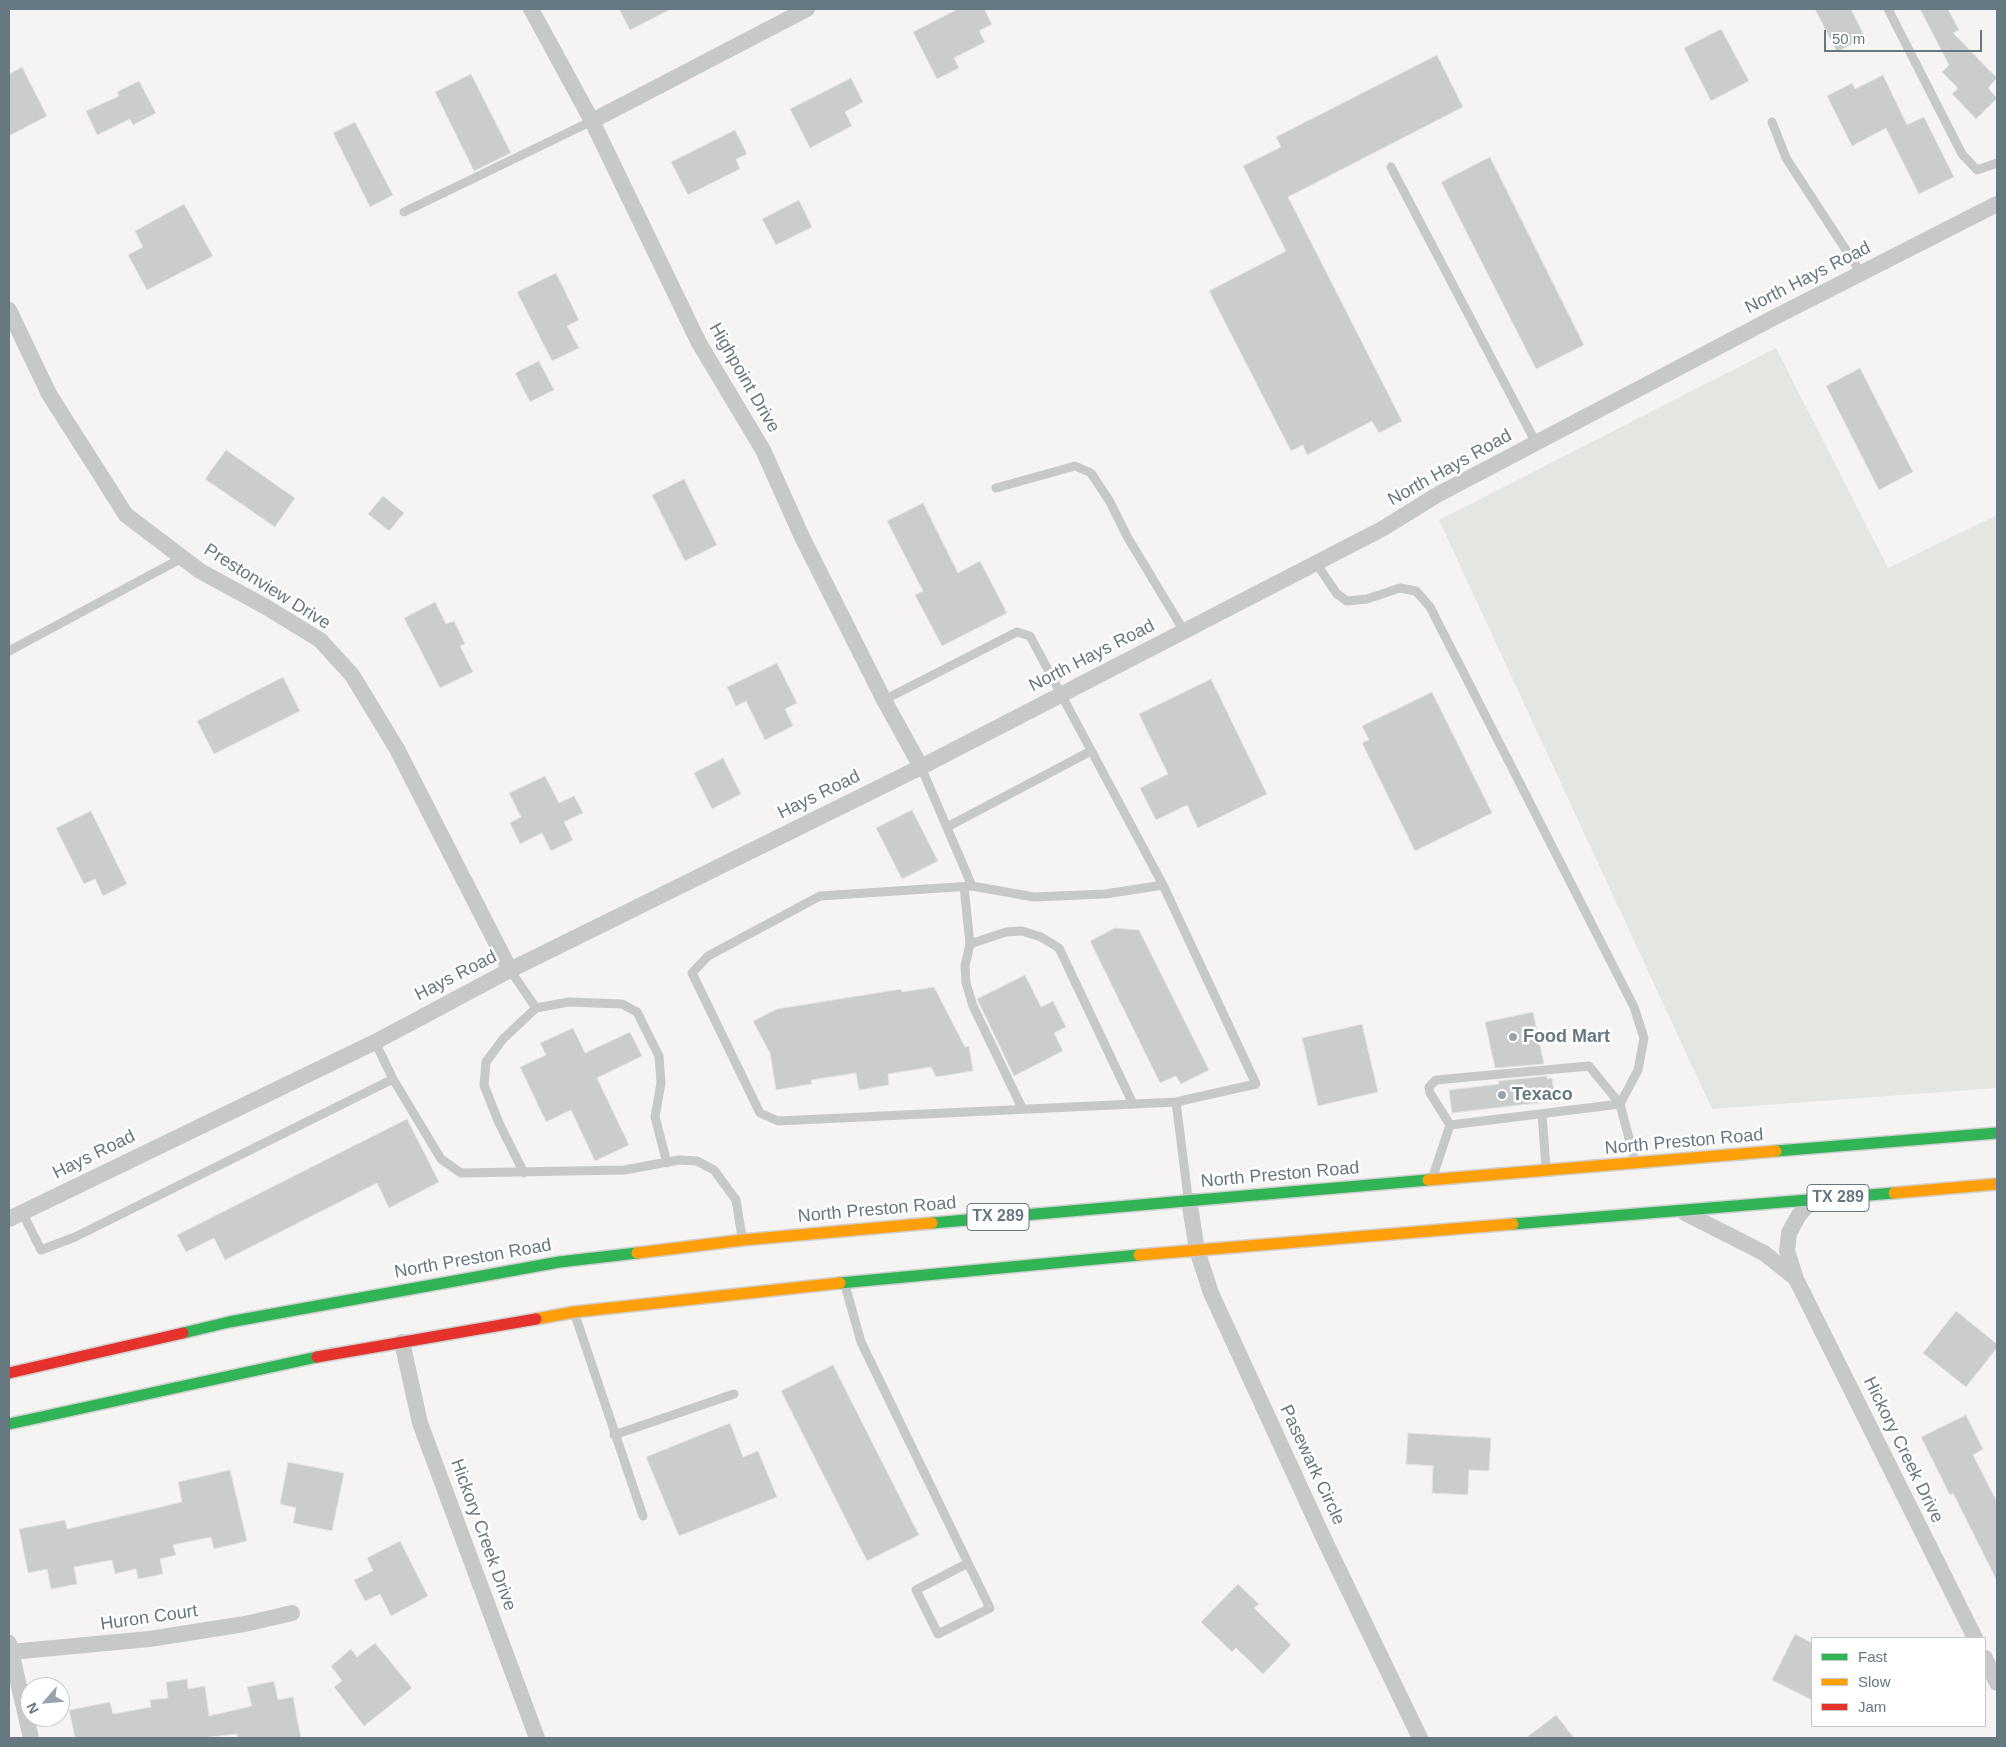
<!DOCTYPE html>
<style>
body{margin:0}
#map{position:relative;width:2006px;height:1747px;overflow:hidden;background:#f5f4f3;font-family:Arial,sans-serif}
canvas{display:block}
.frame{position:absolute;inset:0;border:10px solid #667881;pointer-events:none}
.legend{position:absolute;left:1811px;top:1637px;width:175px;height:90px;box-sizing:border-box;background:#fff;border:1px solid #c2c9cd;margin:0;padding:6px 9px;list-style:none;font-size:15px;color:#667881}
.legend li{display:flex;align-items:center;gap:10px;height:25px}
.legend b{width:25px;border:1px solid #c2c9cd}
.north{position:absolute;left:20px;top:1677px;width:50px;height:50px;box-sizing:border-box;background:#fff;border:1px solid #c2c9cd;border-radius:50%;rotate:243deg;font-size:14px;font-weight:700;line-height:20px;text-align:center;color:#667881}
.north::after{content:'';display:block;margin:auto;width:18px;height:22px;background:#98a3a9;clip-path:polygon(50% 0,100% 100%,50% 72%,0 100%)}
.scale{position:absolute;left:1824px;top:30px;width:158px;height:22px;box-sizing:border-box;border:2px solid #667881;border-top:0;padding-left:6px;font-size:15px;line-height:18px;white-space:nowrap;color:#667881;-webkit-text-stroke:4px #fff;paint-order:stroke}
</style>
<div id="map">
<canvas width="2006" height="1747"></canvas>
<div class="frame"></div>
<ul class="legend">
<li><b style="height:6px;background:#30b455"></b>Fast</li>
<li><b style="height:6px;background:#ff9f0a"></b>Slow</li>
<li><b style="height:6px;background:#e5322d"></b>Jam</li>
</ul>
<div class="north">N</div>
<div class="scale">50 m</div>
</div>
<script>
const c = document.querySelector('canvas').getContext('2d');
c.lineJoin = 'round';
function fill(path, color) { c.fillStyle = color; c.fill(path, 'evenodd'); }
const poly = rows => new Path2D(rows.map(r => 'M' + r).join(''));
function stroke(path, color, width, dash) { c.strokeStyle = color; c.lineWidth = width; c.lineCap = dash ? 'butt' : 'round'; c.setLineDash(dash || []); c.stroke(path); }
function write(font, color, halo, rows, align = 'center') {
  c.font = font + ' Arial,sans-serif'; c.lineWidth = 5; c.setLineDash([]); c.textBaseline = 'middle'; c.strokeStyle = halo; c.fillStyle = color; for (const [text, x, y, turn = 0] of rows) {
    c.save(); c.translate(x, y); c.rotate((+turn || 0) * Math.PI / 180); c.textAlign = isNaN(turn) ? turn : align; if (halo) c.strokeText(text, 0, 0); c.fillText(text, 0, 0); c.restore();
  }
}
const green = poly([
 [1776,348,1888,568,1997,515,1997,1088,1712,1109,1439,520]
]);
const building = poly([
 [619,9,671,9,630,30,619,9],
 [958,9,984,9,992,24,979,31,985,42,954,58,959,68,937,79,913,32,958,9],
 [1815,9,1851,9,1865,37,1837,52,1815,9],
 [1920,9,1948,9,1959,30,1953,33,1997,78,1988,88,1997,98,1976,119,1952,94,1958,88,1942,72,1949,65,1920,9],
 [1721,29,1749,81,1711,101,1684,48,1721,29],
 [1437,55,1463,107,1288,197,1402,421,1379,433,1372,421,1307,455,1303,445,1291,451,1209,291,1286,251,1243,166,1281,147,1276,137,1437,55],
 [22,67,47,116,9,136,9,74,22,67],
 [471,74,511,153,474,171,435,92,471,74],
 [1883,75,1907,125,1924,117,1954,177,1919,194,1886,128,1852,146,1827,96,1852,83,1855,89,1883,75],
 [851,78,863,102,845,112,852,126,810,148,790,109,851,78],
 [139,81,156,113,133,125,130,119,97,135,86,111,119,96,117,92,139,81],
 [355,122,393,195,370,207,333,133,355,122],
 [735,130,747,154,736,159,740,169,688,195,671,162,735,130],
 [1490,157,1584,345,1536,369,1441,182,1490,157],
 [799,200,812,227,776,245,762,219,799,200],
 [184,204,213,256,147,290,128,255,143,247,135,231,184,204],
 [556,273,579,320,567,326,579,348,552,361,517,292,556,273],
 [539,361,554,390,530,402,515,373,539,361],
 [1860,368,1913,472,1879,490,1826,386,1860,368],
 [226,450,295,498,275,527,205,479,226,450],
 [684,479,717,545,685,561,652,495,684,479],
 [383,496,404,513,389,531,368,514,383,496],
 [923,503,958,573,980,561,1007,613,942,646,915,595,923,591,887,521,923,503],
 [435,602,446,624,454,621,465,644,460,646,473,672,440,688,404,618,435,602],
 [777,663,797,703,785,709,793,726,765,740,746,701,736,706,727,687,777,663],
 [283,677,300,711,214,754,197,721,283,677],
 [1211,679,1267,794,1198,828,1187,805,1156,820,1140,788,1168,774,1139,714,1211,679],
 [1432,692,1492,813,1415,851,1362,743,1369,740,1362,726,1432,692],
 [723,758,741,794,712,809,694,773,723,758],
 [545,776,559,803,574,796,583,813,564,822,573,840,551,851,542,833,520,844,510,823,521,817,509,793,545,776],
 [912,810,938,861,902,879,876,828,912,810],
 [91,811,127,884,103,896,95,879,84,884,56,828,91,811],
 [1115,928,1139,930,1209,1070,1181,1084,1176,1076,1160,1083,1090,941,1115,928],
 [1025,975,1041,1007,1053,1001,1066,1027,1054,1033,1063,1051,1014,1076,977,999,1025,975],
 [934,987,965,1047,969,1046,973,1071,936,1077,931,1067,888,1074,889,1085,859,1090,856,1073,811,1080,812,1084,776,1090,770,1053,753,1021,777,1009,901,989,902,992,934,987],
 [1533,1012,1544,1064,1495,1068,1485,1022,1533,1012],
 [1362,1024,1378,1092,1318,1106,1302,1038,1362,1024],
 [573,1028,585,1053,630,1032,642,1056,597,1078,629,1145,595,1161,571,1110,546,1122,520,1067,546,1055,540,1043,573,1028],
 [1547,1076,1547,1079,1552,1078,1555,1101,1452,1113,1449,1090,1499,1084,1498,1081,1547,1076],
 [407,1119,439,1182,389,1208,377,1183,225,1260,214,1238,186,1252,177,1235,407,1119],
 [1956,1311,1997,1344,1997,1348,1966,1387,1923,1353,1956,1311],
 [833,1365,919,1535,867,1561,781,1391,833,1365],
 [1966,1415,1983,1449,1973,1455,1997,1502,1997,1581,1953,1493,1950,1495,1921,1437,1966,1415],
 [730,1423,743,1457,758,1451,777,1497,679,1536,646,1457,730,1423],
 [1408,1433,1491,1438,1489,1471,1469,1470,1468,1495,1432,1493,1433,1466,1406,1464,1408,1433],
 [288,1462,344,1473,332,1531,293,1523,296,1508,280,1504,288,1462],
 [230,1470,247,1541,214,1549,211,1537,173,1545,176,1555,160,1559,163,1574,138,1579,136,1569,115,1574,112,1560,74,1567,77,1584,51,1589,47,1569,28,1573,19,1529,65,1520,67,1529,182,1502,178,1482,230,1470],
 [400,1541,428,1596,391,1616,380,1594,365,1601,354,1580,373,1571,367,1558,400,1541],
 [1238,1584,1259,1604,1254,1608,1291,1645,1263,1674,1236,1648,1232,1652,1201,1622,1238,1584],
 [1795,1634,1812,1643,1812,1700,1772,1680,1795,1634],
 [375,1643,412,1688,364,1726,334,1687,342,1681,331,1666,351,1649,357,1657,375,1643],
 [187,1679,188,1689,205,1686,209,1716,252,1706,247,1687,274,1681,278,1700,293,1697,301,1738,238,1738,237,1734,203,1738,75,1738,69,1710,110,1702,113,1714,151,1707,150,1700,168,1698,166,1682,187,1679],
 [1556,1715,1574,1738,1526,1738,1556,1715]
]);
const lane = poly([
 [1888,9,1962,154,1977,170,1997,163],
 [1772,122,1786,158,1861,273],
 [1391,167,1536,443],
 [404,212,592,121],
 [996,488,1075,466,1091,473,1110,502,1128,538,1184,631],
 [1316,563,1337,594,1347,601,1367,599,1400,588,1416,591,1430,607,1634,1007,1644,1038,1638,1070,1620,1104,1589,1066,1436,1080,1429,1087,1430,1093,1450,1125],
 [9,651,182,558],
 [884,700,1017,632,1030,636,1163,885],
 [921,767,972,886,820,896,708,956,692,973,760,1113,778,1121,1176,1102,1188,1197],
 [947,827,1091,751],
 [972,886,1034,897,1105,894,1163,885,1256,1084,1176,1102],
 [964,887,970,944,1006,932,1022,931,1041,937,1059,948,1133,1104],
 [970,944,965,966,966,983,973,1006,1022,1108],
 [510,970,536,1008],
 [375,1042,393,1079,441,1159,461,1173,624,1170,679,1160,697,1161,714,1170,736,1200,742,1237],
 [1542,1114,1546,1168],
 [524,1173,499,1123,484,1085,486,1062,503,1039,536,1008,569,1002,622,1004,637,1012,659,1056,661,1083,655,1117,667,1163],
 [1433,1176,1450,1125,1620,1104,1635,1161],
 [22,1212,41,1250,75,1237,393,1079],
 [845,1285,861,1342,968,1563,990,1608,938,1634,916,1590,968,1563],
 [575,1315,643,1516],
 [614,1435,734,1394]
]);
const street = poly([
 [531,9,592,121,699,343,763,450,802,537,884,700,921,767],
 [592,121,807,9],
 [9,310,49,394,126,515,200,571,266,607,320,640,352,675,397,749,510,970],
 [1189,1200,1197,1250,1211,1293,1324,1539,1420,1738],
 [1812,1200,1799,1215,1789,1233,1787,1251,1796,1279,1975,1638],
 [1685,1213,1764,1253,1794,1277],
 [9,1219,375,1042,510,970,921,767,1382,529,1437,495,1777,316,1997,204],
 [402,1342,420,1423,537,1738],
 [9,1643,31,1738],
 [11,1652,149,1639,245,1624,292,1613],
 [1985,1658,1997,1683]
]);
const fast = poly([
 [1776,1151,1997,1133],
 [932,1223,1428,1180],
 [1513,1224,1894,1193],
 [840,1283,1139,1255],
 [183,1333,229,1322,559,1262,637,1253],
 [9,1424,317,1357]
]);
const slow = poly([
 [1428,1180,1776,1151],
 [1894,1193,1997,1184],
 [637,1253,743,1240,932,1223],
 [1139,1255,1513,1224],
 [536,1319,574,1312,840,1283]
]);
const jam = poly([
 [317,1357,536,1319],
 [9,1373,183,1333]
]);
const markers = [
 [1513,1037,5,"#98a3a9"],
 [1502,1095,5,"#98a3a9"]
];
const shields = [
 [1838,1198,62],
 [998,1217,62]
];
const shieldNames = [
 ["TX 289",1838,1198],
 ["TX 289",998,1217]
];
const streetNames = [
 ["North Hays Road",1808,278,-27],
 ["Highpoint Drive",744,378,60],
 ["North Hays Road",1450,468,-29],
 ["Prestonview Drive",267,587,32],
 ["North Hays Road",1092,656,-27],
 ["Hays Road",819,795,-26],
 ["Hays Road",456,976,-27],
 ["North Preston Road",1684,1142,-5],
 ["Hays Road",94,1155,-26],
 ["North Preston Road",1280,1175,-5],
 ["North Preston Road",877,1210,-5],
 ["North Preston Road",473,1259,-10],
 ["Hickory Creek Drive",1903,1450,64],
 ["Pasewark Circle",1312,1465,65],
 ["Hickory Creek Drive",483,1535,70],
 ["Huron Court",149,1618,-8]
];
const poiNames = [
 ["Food Mart",1523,1037],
 ["Texaco",1512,1095]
];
fill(green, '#e3e6e1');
fill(building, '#cbcccc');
stroke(building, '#e4e4e3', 1);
stroke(fast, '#d0d0d0', 14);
stroke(slow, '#d0d0d0', 14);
stroke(jam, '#d0d0d0', 14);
stroke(lane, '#c7c8c8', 9);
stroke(street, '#c7c8c8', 16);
stroke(fast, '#30b455', 11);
stroke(slow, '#ff9f0a', 11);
stroke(jam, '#e5322d', 11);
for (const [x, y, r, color] of markers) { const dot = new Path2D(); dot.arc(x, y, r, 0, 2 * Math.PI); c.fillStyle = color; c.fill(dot); stroke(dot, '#fff', 2); }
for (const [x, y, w] of shields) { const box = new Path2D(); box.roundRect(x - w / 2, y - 13.5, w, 27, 4); c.fillStyle = '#fff'; c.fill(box); stroke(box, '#667881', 1); }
write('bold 16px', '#667881', null, shieldNames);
write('18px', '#667881', '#fff', streetNames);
write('bold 18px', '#667881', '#fff', poiNames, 'left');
</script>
